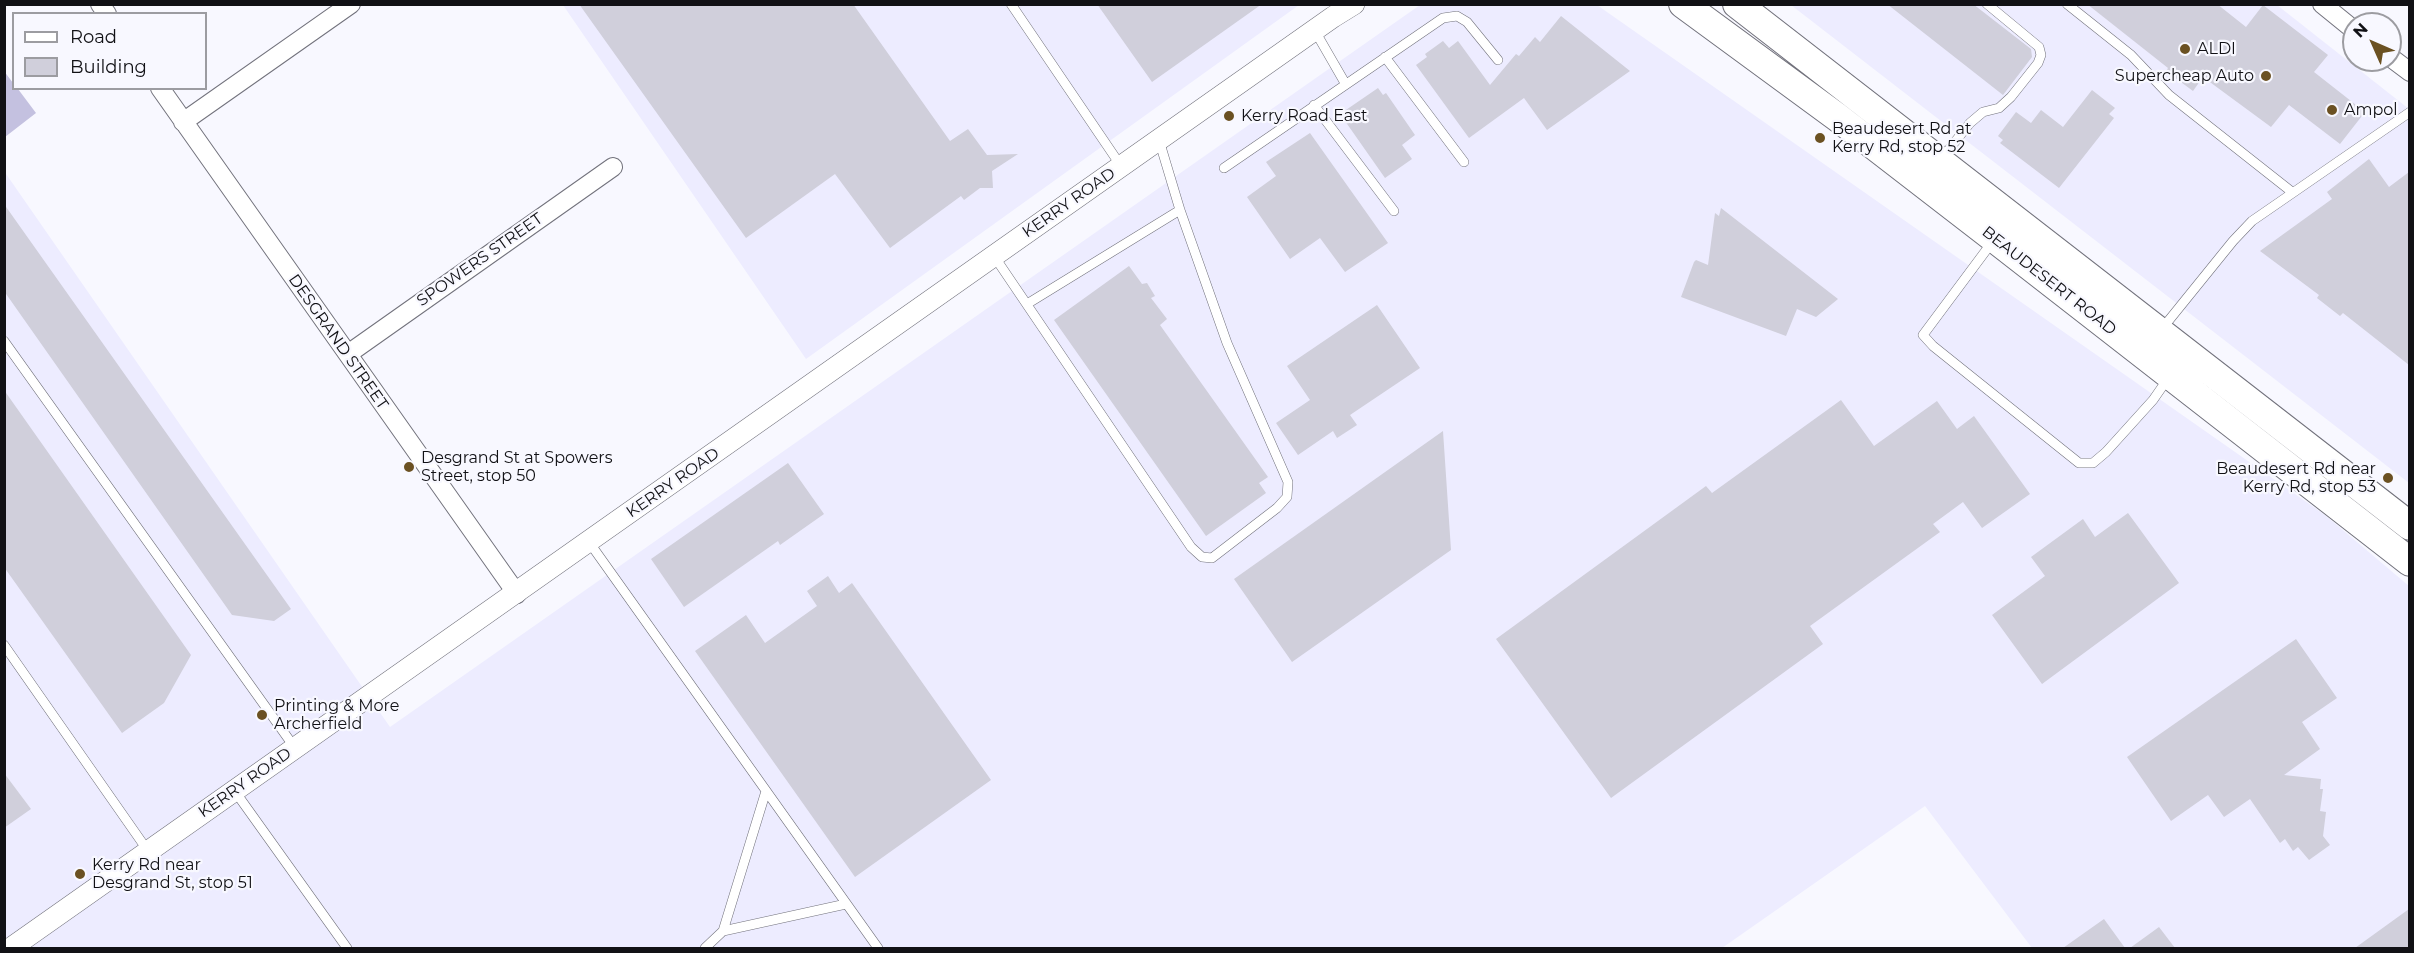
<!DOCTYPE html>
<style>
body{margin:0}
#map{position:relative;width:2414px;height:953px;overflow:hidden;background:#f8f8ff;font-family:Montserrat,sans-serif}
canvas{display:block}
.frame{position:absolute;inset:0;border:6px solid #111115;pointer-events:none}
.legend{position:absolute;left:12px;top:12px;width:195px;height:78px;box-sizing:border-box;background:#f8f8ff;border:2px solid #9c9ca1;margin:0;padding:8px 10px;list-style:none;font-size:18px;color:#111115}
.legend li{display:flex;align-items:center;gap:12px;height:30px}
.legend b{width:30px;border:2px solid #9c9ca1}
.north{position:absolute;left:2342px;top:12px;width:60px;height:60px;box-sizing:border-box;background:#f8f8ff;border:2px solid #9c9ca1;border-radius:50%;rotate:315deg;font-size:16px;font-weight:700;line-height:24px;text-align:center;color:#111115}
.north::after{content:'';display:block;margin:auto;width:21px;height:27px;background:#6b5122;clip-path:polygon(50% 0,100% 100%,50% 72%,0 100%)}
</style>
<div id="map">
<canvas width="2414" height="953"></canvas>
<div class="frame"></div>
<ul class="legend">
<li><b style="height:8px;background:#fff"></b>Road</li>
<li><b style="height:16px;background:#d0cfdb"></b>Building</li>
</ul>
<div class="north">N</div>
</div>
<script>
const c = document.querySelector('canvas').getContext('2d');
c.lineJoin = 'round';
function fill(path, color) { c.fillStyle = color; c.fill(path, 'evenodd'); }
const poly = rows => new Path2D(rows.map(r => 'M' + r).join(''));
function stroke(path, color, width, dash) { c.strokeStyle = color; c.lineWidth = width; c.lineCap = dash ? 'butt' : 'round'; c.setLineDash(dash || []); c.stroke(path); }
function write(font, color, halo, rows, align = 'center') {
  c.font = font + ' Montserrat,sans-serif'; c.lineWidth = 4.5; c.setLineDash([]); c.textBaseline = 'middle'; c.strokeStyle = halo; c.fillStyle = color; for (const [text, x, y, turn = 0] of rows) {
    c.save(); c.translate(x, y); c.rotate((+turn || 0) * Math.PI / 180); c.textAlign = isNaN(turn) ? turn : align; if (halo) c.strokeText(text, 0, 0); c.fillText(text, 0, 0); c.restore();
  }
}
const built = poly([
 [563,5,1299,5,806,359],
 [1420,5,1597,5,2325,515,2409,586,2409,948,2032,948,1925,806,1722,948,5,948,4,171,390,727],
 [1791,5,2277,5,2409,109,2409,483]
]);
const green = poly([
 [4,71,13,83,14,88,18,89,36,113,5,137]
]);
const building = poly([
 [579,4,853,4,950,141,968,129,987,155,1018,154,992,171,993,188,980,188,964,200,961,196,890,248,835,174,746,238],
 [1097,4,1262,4,1152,82],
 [1887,4,1973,4,2031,49,2032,57,2003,95],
 [2087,4,2217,4,2246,27,2263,5,2328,55,2314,72,2365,112,2340,144,2289,105,2271,127,2203,77,2193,91,2166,71,2168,68],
 [1561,16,1630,71,1547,130,1524,98,1469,138,1416,65,1427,57,1425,54,1443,41,1449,48,1458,41,1490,85,1516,54,1519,56,1535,37,1540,42],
 [1378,88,1383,95,1386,93,1415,135,1402,145,1412,159,1385,178,1345,121,1348,119,1343,112],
 [2092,90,2115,108,2109,114,2114,118,2059,188,2000,143,2003,140,1998,136,2016,112,2031,123,2041,110,2063,127],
 [1310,133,1388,243,1345,272,1320,238,1290,259,1247,197,1276,176,1266,162],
 [2369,159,2389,187,2409,172,2409,365,2343,313,2340,316,2317,298,2319,295,2260,251,2332,199,2327,192],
 [4,204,291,609,274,621,232,615,4,291],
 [1721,208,1838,299,1816,317,1797,309,1786,336,1681,297,1694,262,1696,260,1708,265,1715,213,1719,216],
 [1129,266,1142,284,1147,283,1155,296,1151,298,1167,319,1160,325,1268,477,1259,483,1266,493,1206,536,1054,320],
 [1377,305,1420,368,1350,415,1357,425,1337,438,1333,431,1298,455,1276,423,1310,400,1287,366],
 [4,390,191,655,164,703,122,733,4,567],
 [1841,400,1874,446,1937,401,1957,429,1974,416,2030,494,1982,528,1963,502,1933,524,1940,532,1810,626,1823,644,1611,798,1496,639,1706,486,1712,493],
 [1443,431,1451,550,1292,662,1234,579],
 [788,463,824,514,780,545,778,541,684,607,651,559],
 [2128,513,2179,583,2042,684,1992,615,2045,576,2031,557,2083,519,2095,537],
 [828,576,839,593,852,583,991,780,855,877,695,651,746,615,765,643,817,606,807,591],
 [2296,639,2337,698,2302,722,2320,749,2284,775,2321,779,2320,789,2323,789,2320,811,2326,812,2323,836,2330,845,2309,860,2298,847,2293,851,2285,839,2280,843,2250,799,2224,817,2208,795,2171,821,2127,757],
 [4,773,31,809,4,828],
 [2409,909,2409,948,2355,948],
 [2104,919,2125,948,2063,948],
 [2159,927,2175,948,2130,948]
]);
const service = poly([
 [1011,4,1121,166],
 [2067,4,2131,55,2169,95,2292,192],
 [1315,31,1345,83],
 [1385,57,1464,162],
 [1314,105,1394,211],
 [1942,158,1970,123,1983,112,1999,108,2011,97,2038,63,2041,55,2039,47,1987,4],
 [1224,168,1443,18,1457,16,1467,22,1498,60],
 [1993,241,1923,335,1933,346,2079,463,2093,463,2106,452,2153,400,2169,377],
 [994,256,1191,547,1202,557,1212,558,1277,508,1287,497,1288,482,1227,343,1180,210,1159,140],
 [1027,304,1180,210],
 [2161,330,2233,241,2252,221,2410,112],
 [4,341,295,748],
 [589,542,878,948],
 [4,645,148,851],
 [234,790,347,948],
 [723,931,846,904],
 [705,948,723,931,766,791]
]);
const minor = poly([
 [100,4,107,14],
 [2322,4,2354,30],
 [2390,57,2410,72],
 [160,88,517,594],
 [183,122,351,4],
 [348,354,613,167]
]);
const tertiary = poly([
 [11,948,1333,17,1354,4]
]);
const trunk = poly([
 [1683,4,1837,117,1995,239,2410,562],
 [1737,4,2410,526]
]);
const markers = [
 [2185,49,6,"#6b5122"],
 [2266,76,6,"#6b5122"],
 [2332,110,6,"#6b5122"],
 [1229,116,6,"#6b5122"],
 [1820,138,6,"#6b5122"],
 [409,467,6,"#6b5122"],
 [2388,478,6,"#6b5122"],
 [262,715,6,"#6b5122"],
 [80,874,6,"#6b5122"]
];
const poiNames = [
 ["ALDI",2197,49],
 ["Supercheap Auto",2254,76,"right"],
 ["Ampol",2344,110],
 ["Kerry Road East",1241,116],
 ["Beaudesert Rd at",1832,129],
 ["Kerry Rd, stop 52",1832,147],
 ["Desgrand St at Spowers",421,458],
 ["Street, stop 50",421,476],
 ["Beaudesert Rd near",2376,469,"right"],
 ["Kerry Rd, stop 53",2376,487,"right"],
 ["Printing & More",274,706],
 ["Archerfield",274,724],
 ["Kerry Rd near",92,865],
 ["Desgrand St, stop 51",92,883]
];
const streetNames = [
 ["KERRY ROAD",1069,203,-35],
 ["SPOWERS STREET",480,260,-35],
 ["BEAUDESERT ROAD",2049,281,38],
 ["DESGRAND STREET",338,342,55],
 ["KERRY ROAD",673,483,-35],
 ["KERRY ROAD",245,783,-35]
];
fill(built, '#edecff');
fill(green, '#c4c1e0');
fill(building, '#d0cfdb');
stroke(service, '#72727c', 10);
stroke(minor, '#72727c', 20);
stroke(tertiary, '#72727c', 22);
stroke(trunk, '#72727c', 30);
stroke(service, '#fff', 9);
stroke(minor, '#fff', 18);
stroke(tertiary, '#fff', 21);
stroke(trunk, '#fff', 28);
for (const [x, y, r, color] of markers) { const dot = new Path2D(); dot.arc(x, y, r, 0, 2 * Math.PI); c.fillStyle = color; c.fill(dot); stroke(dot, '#f8f8ff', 2); }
write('16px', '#111115', '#f8f8ff', poiNames, 'left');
write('16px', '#111115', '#f8f8ff', streetNames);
</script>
